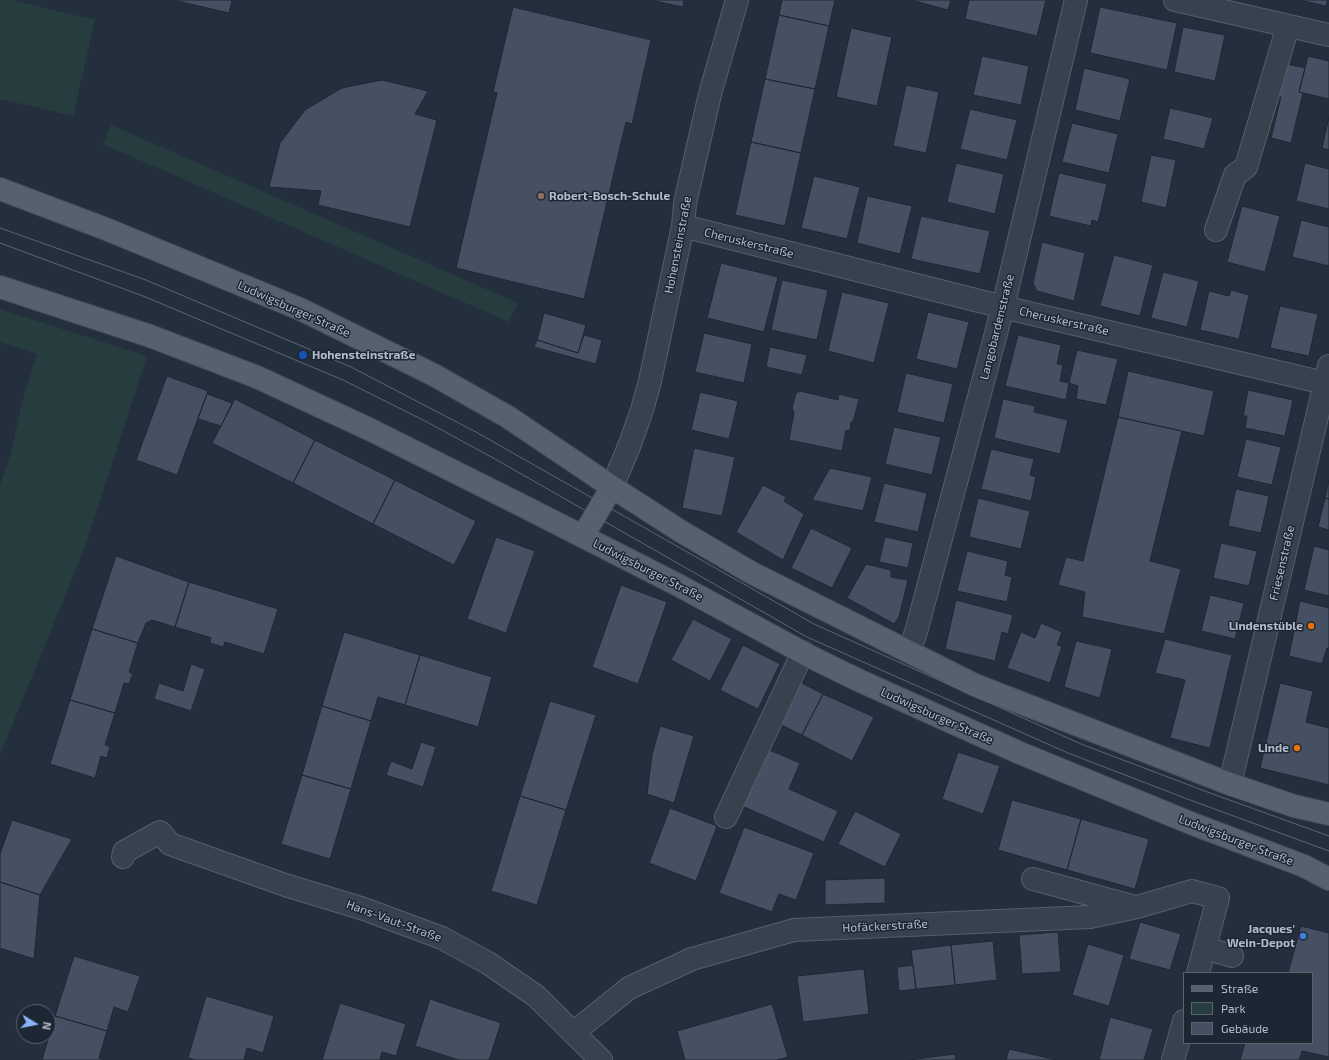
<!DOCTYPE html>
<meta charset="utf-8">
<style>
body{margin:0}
#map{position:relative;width:1329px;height:1060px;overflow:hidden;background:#242f3e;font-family:"Exo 2",sans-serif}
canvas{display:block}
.legend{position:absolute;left:1183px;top:972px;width:130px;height:72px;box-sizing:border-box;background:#1d2633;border:1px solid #59626f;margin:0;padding:5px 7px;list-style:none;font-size:12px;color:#b4bcc9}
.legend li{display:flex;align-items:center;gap:8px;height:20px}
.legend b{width:20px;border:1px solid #59626f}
.north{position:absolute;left:16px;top:1004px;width:40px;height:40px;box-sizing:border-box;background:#1d2633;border:1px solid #59626f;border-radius:50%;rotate:100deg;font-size:11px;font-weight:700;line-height:16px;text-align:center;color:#b4bcc9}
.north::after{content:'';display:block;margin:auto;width:14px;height:18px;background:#8ab4f8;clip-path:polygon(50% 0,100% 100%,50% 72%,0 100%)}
</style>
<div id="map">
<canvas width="1329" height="1060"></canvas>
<ul class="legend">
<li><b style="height:5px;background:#56606e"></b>Straße</li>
<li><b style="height:11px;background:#263c3f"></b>Park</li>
<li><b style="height:11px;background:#455162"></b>Gebäude</li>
</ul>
<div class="north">N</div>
</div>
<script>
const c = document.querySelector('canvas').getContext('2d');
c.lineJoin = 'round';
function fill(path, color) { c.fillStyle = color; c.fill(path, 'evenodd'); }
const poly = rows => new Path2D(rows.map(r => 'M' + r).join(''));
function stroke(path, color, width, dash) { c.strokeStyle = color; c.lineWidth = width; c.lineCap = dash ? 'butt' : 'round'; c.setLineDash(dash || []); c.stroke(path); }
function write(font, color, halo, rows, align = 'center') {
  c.font = font + ' "Exo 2",sans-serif'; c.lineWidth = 3; c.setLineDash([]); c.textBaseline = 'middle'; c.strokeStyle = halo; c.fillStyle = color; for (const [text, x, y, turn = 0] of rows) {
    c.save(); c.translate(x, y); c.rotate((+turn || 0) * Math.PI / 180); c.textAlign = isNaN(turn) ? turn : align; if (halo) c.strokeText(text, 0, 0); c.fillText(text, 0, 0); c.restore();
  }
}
const green = poly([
 [0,0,12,0,95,20,73,116,0,99],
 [111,125,518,303,509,322,103,144],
 [0,309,147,356,85,547,0,755,0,486,11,452,24,395,37,354,0,342]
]);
const building = poly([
 [173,0,232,0,229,13,173,0],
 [649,0,684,0,683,7,649,0],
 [782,0,835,0,829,26,779,15,782,0],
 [911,0,951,0,948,10,911,0],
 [969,0,1046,0,1037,36,965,19,969,0],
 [1299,0,1328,0,1326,6,1299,0],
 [513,7,651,40,632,124,626,122,584,299,456,268,497,93,493,92,513,7],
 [1100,7,1177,23,1167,70,1090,53,1100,7],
 [779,15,829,26,815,89,765,79,779,15],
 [1183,27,1225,35,1215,81,1174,72,1183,27],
 [851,28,892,37,877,106,836,97,851,28],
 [982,56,1029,66,1021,105,973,95,982,56],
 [1308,56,1329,61,1329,99,1299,92,1308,56],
 [1287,64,1305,68,1299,92,1303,93,1291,143,1271,138,1281,97,1279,96,1287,64],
 [1084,68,1130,79,1120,121,1075,110,1084,68],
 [765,79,815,89,801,153,751,142,765,79],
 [382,80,428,91,415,114,437,120,410,227,318,205,321,191,269,187,280,143,305,110,342,88,382,80],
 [906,85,939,92,926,153,893,146,906,85],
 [1170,108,1213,118,1204,149,1163,139,1170,108],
 [970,109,1017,120,1007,160,960,149,970,109],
 [1329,117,1329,150,1322,148,1329,117],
 [1072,123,1118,134,1109,173,1062,162,1072,123],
 [751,142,801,153,785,226,735,215,751,142],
 [1151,155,1176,160,1166,208,1141,202,1151,155],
 [956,163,1004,174,995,214,947,202,956,163],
 [1305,163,1329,169,1329,209,1296,201,1305,163],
 [1059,173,1107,184,1098,222,1092,220,1091,226,1049,216,1059,173],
 [814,176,860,187,847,239,801,228,814,176],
 [867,196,912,206,900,254,857,243,867,196],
 [1242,206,1280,216,1265,272,1227,262,1242,206],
 [921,216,990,231,980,274,911,259,921,216],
 [1301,220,1329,227,1329,266,1292,257,1301,220],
 [1042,242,1085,253,1074,301,1037,291,1033,283,1042,242],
 [1114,255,1153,265,1140,316,1100,306,1114,255],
 [721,263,778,277,764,332,707,318,721,263],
 [1163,272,1199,281,1187,327,1151,318,1163,272],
 [782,280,828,290,817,340,771,330,782,280],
 [1231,290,1249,295,1239,339,1200,330,1209,291,1229,296,1231,290],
 [842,292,889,303,874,363,828,351,842,292],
 [1280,306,1318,314,1309,356,1270,348,1280,306],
 [928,312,969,322,957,369,916,359,928,312],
 [544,313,586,325,578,353,537,340,544,313],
 [704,333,752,344,744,383,695,372,704,333],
 [584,335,602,340,596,364,534,347,537,340,578,353,584,335],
 [1018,335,1061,345,1057,364,1063,365,1060,381,1069,383,1066,400,1005,386,1018,335],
 [770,347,807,355,802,375,766,367,770,347],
 [1077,350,1118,359,1106,405,1076,399,1078,386,1069,383,1077,350],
 [1128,371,1214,391,1204,436,1118,417,1128,371],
 [906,373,953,384,944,423,897,412,906,373],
 [167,376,208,391,177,475,136,460,167,376],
 [1248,390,1293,400,1285,436,1245,428,1247,416,1243,416,1248,390],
 [800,391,838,400,839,394,859,399,853,422,851,422,850,431,846,430,842,451,789,440,794,413,792,408,796,393,800,391],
 [700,392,738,401,729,439,691,430,700,392],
 [207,394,232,403,221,426,198,419,207,394],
 [235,399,315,440,293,483,212,443,235,399],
 [1003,399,1035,406,1034,412,1068,420,1060,454,994,438,1003,399],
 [1118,417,1182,431,1150,561,1181,569,1164,634,1082,617,1085,592,1058,585,1066,557,1083,561,1118,417],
 [894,427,941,437,932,475,885,464,894,427],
 [1246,439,1281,447,1272,485,1237,477,1246,439],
 [315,440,395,480,373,524,293,483,315,440],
 [694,448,735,457,722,516,682,508,694,448],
 [991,449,1034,459,1030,475,1036,477,1031,501,981,489,991,449],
 [830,468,872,477,863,511,812,500,830,468],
 [395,480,476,521,454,565,373,524,395,480],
 [1329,480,1329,499,1325,498,1329,480],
 [884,483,927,493,918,532,874,522,884,483],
 [763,485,786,497,784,501,804,514,783,560,736,532,763,485],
 [1236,489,1269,496,1261,533,1228,526,1236,489],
 [978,498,1030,511,1021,549,969,537,978,498],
 [1325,498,1329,499,1329,530,1318,527,1325,498],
 [811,528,852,548,832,588,791,568,811,528],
 [496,537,535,551,506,633,467,619,496,537],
 [885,537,913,543,908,568,879,562,885,537],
 [1221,543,1257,551,1249,586,1213,578,1221,543],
 [1314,546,1329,550,1329,596,1304,590,1314,546],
 [967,551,1008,561,1005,575,1012,577,1007,602,957,591,967,551],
 [116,556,189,582,175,627,152,620,146,623,138,643,92,629,116,556],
 [866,564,891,570,891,577,908,580,899,617,894,624,847,598,866,564],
 [189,582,278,609,264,654,225,642,223,647,210,643,211,638,209,637,175,627,189,582],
 [621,585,667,602,638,684,592,667,621,585],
 [1210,595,1244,603,1235,639,1201,631,1210,595],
 [956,600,1013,615,1008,634,1002,632,995,661,945,649,956,600],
 [1300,601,1329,608,1329,648,1327,648,1322,664,1289,656,1300,601],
 [693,619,732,639,710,681,671,660,693,619],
 [1041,623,1062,632,1057,645,1062,646,1050,683,1007,668,1021,632,1035,638,1041,623],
 [92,629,138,643,129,672,133,674,129,684,124,683,115,713,70,700,92,629],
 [344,632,420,655,405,705,378,697,371,721,322,706,344,632],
 [1165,639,1232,655,1210,748,1170,738,1185,680,1155,673,1165,639],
 [1076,641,1112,649,1100,698,1064,687,1076,641],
 [743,645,780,664,758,709,720,690,743,645],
 [420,655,492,677,478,727,405,705,420,655],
 [191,664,205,669,191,711,154,699,159,683,183,691,191,664],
 [800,682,823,694,802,735,779,724,800,682],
 [1280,683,1313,691,1306,722,1329,728,1329,785,1260,768,1280,683],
 [823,694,874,717,852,761,802,735,823,694],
 [70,700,115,713,105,745,110,747,108,753,107,758,101,756,95,778,50,764,70,700],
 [550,701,596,715,566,810,520,796,550,701],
 [322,706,371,721,351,789,302,775,322,706],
 [660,726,694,736,674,803,647,794,652,755,660,726],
 [421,742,436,747,423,787,386,775,391,761,412,769,421,742],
 [767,749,800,763,789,789,838,811,824,842,742,806,767,749],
 [958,752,1000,766,983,814,942,799,958,752],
 [302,775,351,789,330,859,281,844,302,775],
 [520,796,566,810,537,905,491,891,520,796],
 [1012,800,1081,819,1067,870,998,850,1012,800],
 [670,808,717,826,696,881,649,863,670,808],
 [855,811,901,834,885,867,838,844,855,811],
 [1081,819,1149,839,1135,889,1067,870,1081,819],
 [12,820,72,839,40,895,0,882,0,854,12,820],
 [744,827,814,853,796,900,779,894,772,912,719,893,744,827],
 [885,878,885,903,825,905,825,880,885,878],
 [0,882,40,895,34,959,0,948,0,882],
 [1140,922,1181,934,1170,970,1129,959,1140,922],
 [1301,926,1329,933,1329,1057,1302,1051,1299,1060,1240,1060,1245,1043,1312,1043,1312,973,1288,973,1301,926],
 [1058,932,1061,972,1022,974,1019,935,1058,932],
 [993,941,997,980,955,985,951,945,993,941],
 [1088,944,1124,955,1109,1006,1072,995,1088,944],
 [951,945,955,985,916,989,911,950,951,945],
 [74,956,140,976,128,1012,114,1007,107,1031,55,1016,74,956],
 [913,965,916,989,899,991,897,967,913,965],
 [864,969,869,1014,803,1022,797,976,864,969],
 [206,996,274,1016,263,1053,247,1048,244,1060,195,1060,188,1058,206,996],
 [430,999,501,1023,489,1060,459,1060,415,1046,430,999],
 [340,1003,406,1024,396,1056,382,1052,380,1060,322,1060,340,1003],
 [772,1004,788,1057,777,1060,685,1060,677,1031,772,1004],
 [55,1016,107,1031,99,1058,105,1060,42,1060,55,1016],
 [1110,1017,1153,1029,1144,1060,1099,1060,1110,1017],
 [1009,1049,1057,1060,1006,1060,1009,1049],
 [955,1054,956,1060,908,1060,955,1054]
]);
const minor = poly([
 [1175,0,1329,35],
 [683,226,1003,307,1329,384],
 [1216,230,1235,175,1246,167,1288,26],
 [612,487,630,444,642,410,650,381,683,226,685,203,710,94,737,0],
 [909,652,916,632,1003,307,1076,0],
 [1230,784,1329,366],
 [726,817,803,652],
 [123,857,124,852,160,832,170,844,285,885,364,909,442,938,488,963,536,996,601,1060],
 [1033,879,1132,906],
 [1205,948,1232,956],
 [573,1033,629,988,692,959,794,930,1090,917,1137,907,1192,891,1218,898,1198,973],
 [1173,1060,1184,1021]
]);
const major = poly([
 [0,189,106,229,300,309,434,375,508,417,612,487,682,532,752,573,975,685,1230,784,1294,806,1329,814],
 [0,287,150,336,257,377,371,430,523,506,678,585,811,657,858,680,1020,753,1193,824,1304,866,1329,879],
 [583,536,612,487]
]);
const tram = poly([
 [0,228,146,280,351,367,476,432,814,624,1081,744,1210,793,1329,836],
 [0,243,143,296,343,380,427,422,495,459,807,637,1068,753,1190,800,1329,851]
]);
const markers = [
 [541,196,4,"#8d6e63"],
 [303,355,5,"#1a4fb4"],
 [1311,626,4,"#e8710a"],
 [1297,748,4,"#e8710a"],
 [1303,936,4,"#3f7fe0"]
];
const poiNames = [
 ["Robert-Bosch-Schule",549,196,"left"],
 ["Hohensteinstraße",312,355,"left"],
 ["Lindenstüble",1303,626],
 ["Linde",1289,748],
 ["Jacques'",1295,929],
 ["Wein-Depot",1295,943]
];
const streetNames = [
 ["Cheruskerstraße",749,243,14],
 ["Hohensteinstraße",678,245,-79],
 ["Ludwigsburger Straße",294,309,24],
 ["Cheruskerstraße",1064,321,13],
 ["Langobardenstraße",997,327,-76],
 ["Friesenstraße",1282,563,-77],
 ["Ludwigsburger Straße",648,570,27],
 ["Ludwigsburger Straße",937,716,24],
 ["Ludwigsburger Straße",1236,840,21],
 ["Hans-Vaut-Straße",394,921,20],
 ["Hofäckerstraße",885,926,-3]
];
fill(green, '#263c3f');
fill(building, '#455162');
stroke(building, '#1f2835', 1);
stroke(minor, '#565f6c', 24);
stroke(major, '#414a57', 24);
stroke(minor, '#38414e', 22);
stroke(major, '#56606e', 22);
stroke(tram, '#5a6575', 1);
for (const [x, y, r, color] of markers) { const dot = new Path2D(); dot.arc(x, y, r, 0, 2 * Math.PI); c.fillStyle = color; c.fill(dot); stroke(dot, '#1d2633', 1.5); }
write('bold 12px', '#b4bcc9', '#1d2633', poiNames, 'right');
write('12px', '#b4bcc9', '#1d2633', streetNames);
</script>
